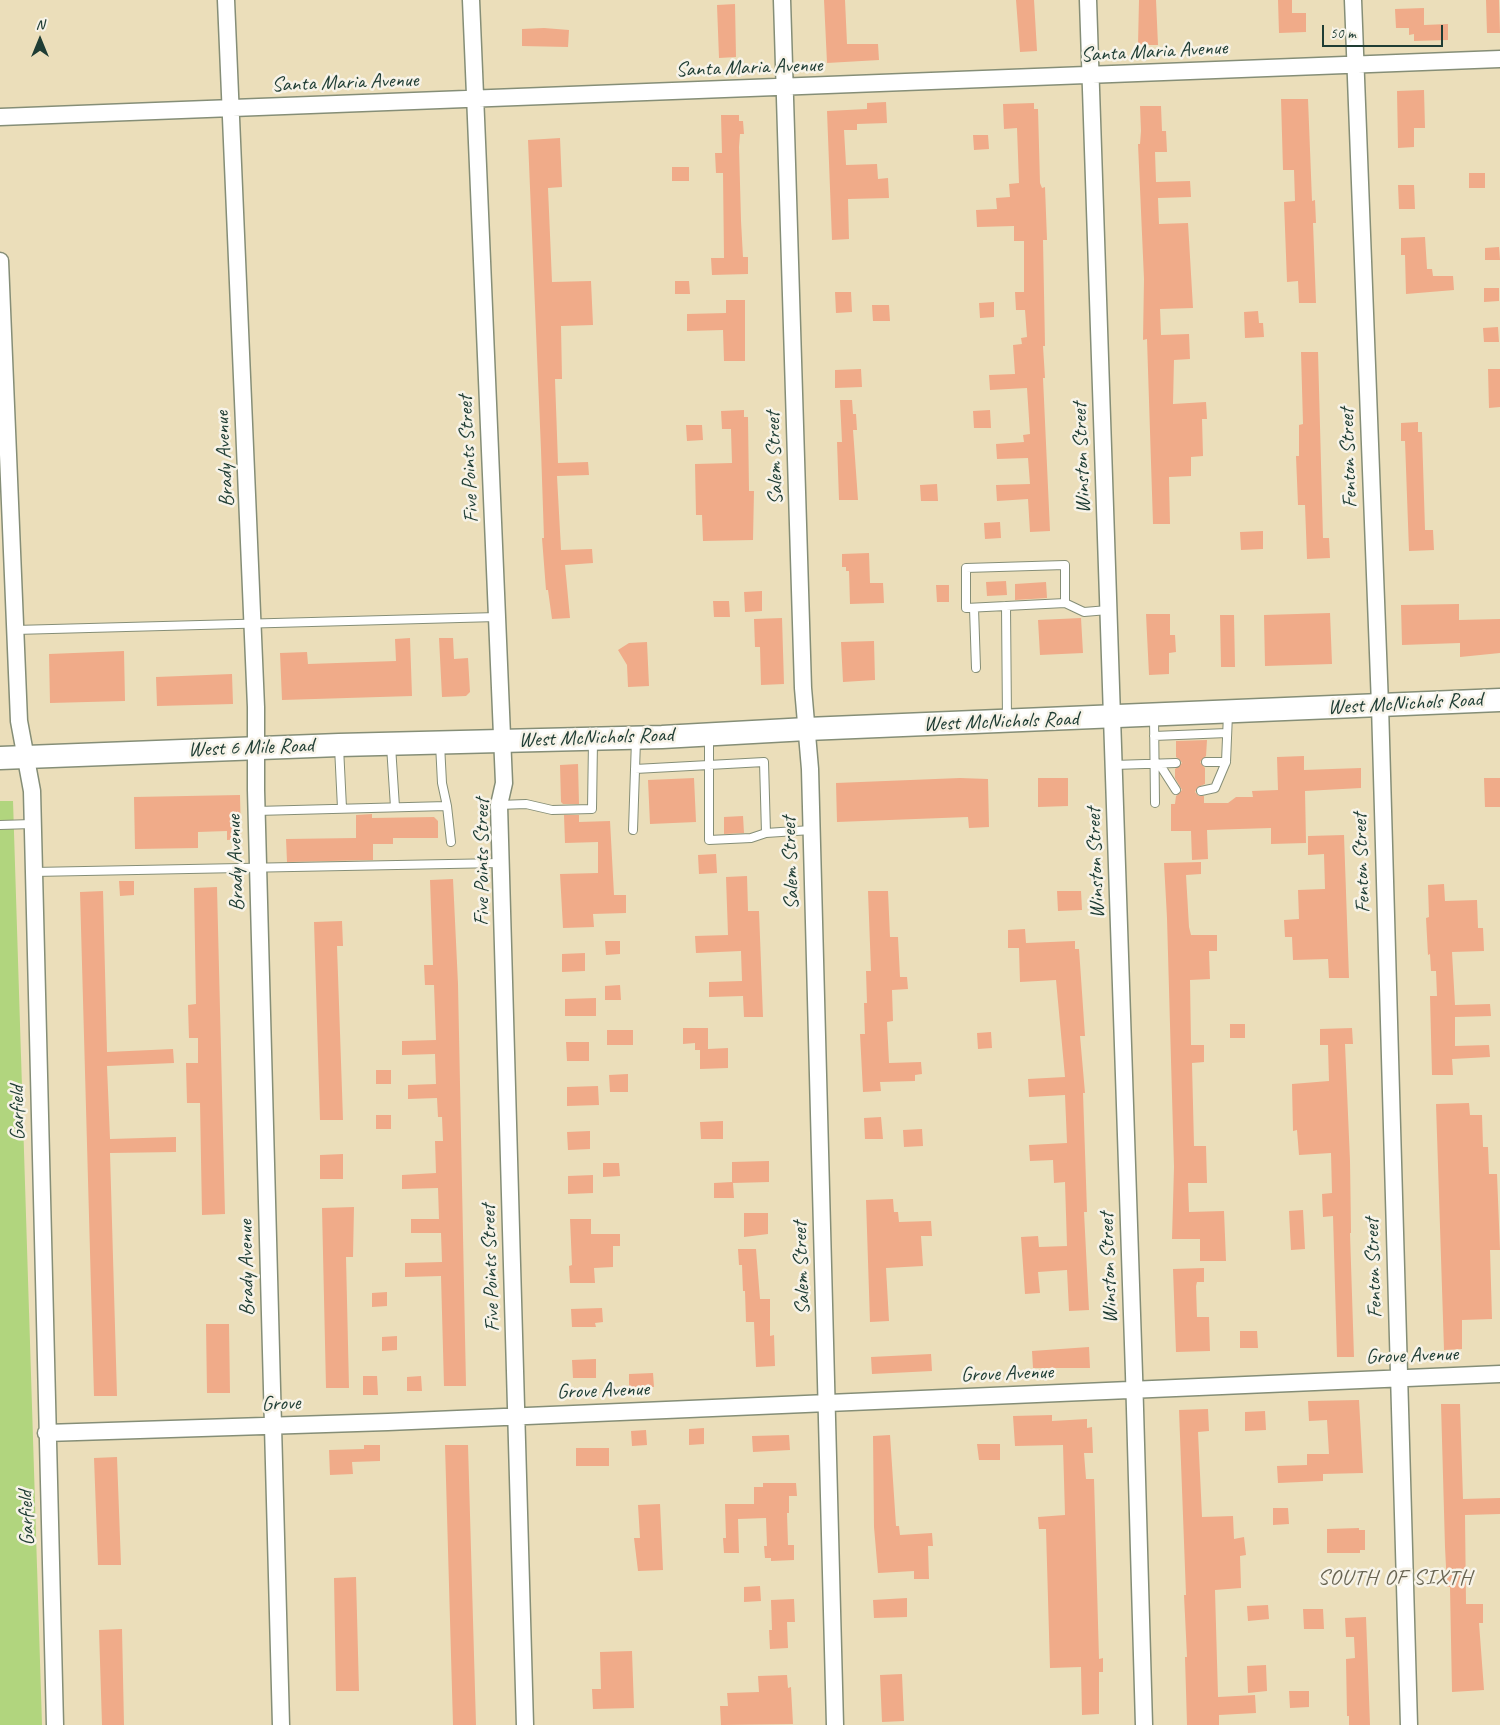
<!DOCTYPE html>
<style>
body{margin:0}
#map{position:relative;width:1500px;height:1725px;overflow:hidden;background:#ebdeba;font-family:Caveat,sans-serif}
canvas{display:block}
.north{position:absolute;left:15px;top:15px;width:50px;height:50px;-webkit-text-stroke:4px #f7f3e8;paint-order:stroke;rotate:0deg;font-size:14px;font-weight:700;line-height:20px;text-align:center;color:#1f3d34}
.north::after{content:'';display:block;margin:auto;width:18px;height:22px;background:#1f3d34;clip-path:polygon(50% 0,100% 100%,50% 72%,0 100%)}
.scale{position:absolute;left:1322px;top:25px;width:121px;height:22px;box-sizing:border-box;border:2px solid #1f3d34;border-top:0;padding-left:6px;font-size:15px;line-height:18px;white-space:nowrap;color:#1f3d34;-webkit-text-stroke:4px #f7f3e8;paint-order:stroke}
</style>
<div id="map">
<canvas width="1500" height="1725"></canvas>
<div class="north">N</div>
<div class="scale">50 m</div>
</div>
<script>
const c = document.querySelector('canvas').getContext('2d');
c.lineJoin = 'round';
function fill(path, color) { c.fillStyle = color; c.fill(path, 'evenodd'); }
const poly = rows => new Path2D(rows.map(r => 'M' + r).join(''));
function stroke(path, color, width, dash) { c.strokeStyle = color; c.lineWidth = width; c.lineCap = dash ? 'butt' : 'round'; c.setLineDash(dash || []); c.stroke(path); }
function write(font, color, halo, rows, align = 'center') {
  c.font = font + ' Caveat,sans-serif'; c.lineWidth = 5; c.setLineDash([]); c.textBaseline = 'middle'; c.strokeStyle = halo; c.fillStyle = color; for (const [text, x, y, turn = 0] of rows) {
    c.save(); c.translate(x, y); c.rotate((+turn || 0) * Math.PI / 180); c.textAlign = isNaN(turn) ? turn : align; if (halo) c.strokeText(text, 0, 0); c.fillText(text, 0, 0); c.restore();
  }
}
const green = poly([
 [0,801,13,801,42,1725,0,1725]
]);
const building = poly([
 [824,0,845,0,847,44,878,44,879,60,827,63],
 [1016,0,1034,0,1037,51,1020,52],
 [1139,0,1156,0,1158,45,1138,45],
 [1278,0,1292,0,1292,13,1306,13,1306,32,1279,33],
 [1486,0,1499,0,1500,33,1487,33],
 [735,4,736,57,719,58,717,5],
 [1424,8,1424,25,1448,24,1448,40,1414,41,1414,34,1409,35,1409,28,1396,28,1395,9],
 [544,28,569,30,568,47,522,46,522,29],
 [1424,90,1425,128,1414,128,1414,147,1398,148,1397,91],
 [1281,99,1308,99,1312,201,1315,200,1316,223,1313,223,1316,303,1299,303,1298,281,1287,282,1284,202,1295,201,1294,170,1283,170],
 [886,102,887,123,857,124,857,130,844,130,846,165,877,164,878,179,888,178,889,198,848,199,849,239,832,240,827,111,867,109,867,103],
 [1034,103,1034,109,1038,109,1040,183,1042,188,1045,187,1047,240,1043,240,1045,346,1043,346,1045,378,1043,378,1050,531,1030,532,1028,499,997,501,996,485,1030,484,1028,458,997,459,996,444,1024,442,1023,435,1030,434,1027,388,990,390,989,375,1015,374,1013,345,1022,344,1021,338,1027,337,1025,310,1016,310,1015,292,1024,292,1024,241,1014,241,1014,226,977,227,976,210,997,209,996,198,1010,197,1009,184,1019,183,1017,128,1004,129,1003,104],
 [1140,106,1161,106,1162,131,1166,131,1167,152,1155,152,1156,182,1190,181,1191,197,1158,198,1159,224,1188,223,1193,308,1160,309,1161,335,1189,334,1190,359,1174,360,1173,404,1206,402,1207,419,1202,419,1203,456,1191,457,1191,476,1169,477,1170,524,1153,524,1147,339,1143,340,1144,279,1138,144,1140,144,1141,131],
 [721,115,739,115,739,121,743,121,744,134,740,134,739,147,741,221,743,257,748,257,748,274,712,275,711,258,724,258,723,173,716,173,715,153,722,153],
 [973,135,988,135,989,149,974,150],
 [560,138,562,187,548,188,552,282,591,281,593,325,561,326,562,379,555,379,558,463,588,462,589,475,557,476,561,550,592,549,593,563,565,565,570,618,552,619,548,590,546,590,542,538,544,538,541,450,528,140],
 [672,167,689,167,689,181,672,181],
 [1469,173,1485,173,1485,188,1469,188],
 [1398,185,1414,185,1415,209,1399,209],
 [1425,237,1427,269,1432,269,1433,276,1453,276,1454,290,1406,294,1405,255,1401,255,1401,238],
 [1499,247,1500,260,1485,260,1485,248],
 [675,281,689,281,690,294,675,294],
 [1484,288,1499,288,1499,301,1484,302],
 [835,292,851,292,852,312,836,313],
 [726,300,745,300,745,361,724,361,723,330,687,331,687,314,726,313],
 [994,302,994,317,980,318,979,303],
 [872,305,889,305,890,321,873,321],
 [1258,311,1259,323,1263,323,1264,337,1245,338,1244,312],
 [1498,327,1499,342,1484,342,1483,328],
 [1301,352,1318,352,1323,538,1329,538,1330,558,1307,559,1305,505,1298,505,1296,456,1299,456,1299,425,1303,424],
 [861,369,862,387,835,388,835,370],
 [1488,369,1500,369,1500,407,1489,408],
 [840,400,852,400,853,414,856,414,857,430,853,430,858,500,839,500,837,442,842,442],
 [744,410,744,417,748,417,749,491,754,491,753,540,703,541,702,515,696,515,695,464,732,463,731,429,722,429,721,411],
 [990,410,991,428,974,428,973,411],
 [1418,422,1418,432,1422,432,1425,530,1433,530,1434,550,1409,551,1405,441,1401,441,1401,423],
 [686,425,702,425,703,440,687,441],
 [937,484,938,501,921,501,920,485],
 [1000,522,1001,538,985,539,984,523],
 [1263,531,1263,549,1241,550,1240,532],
 [869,553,870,583,883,583,884,603,850,604,849,571,846,571,846,567,842,567,842,554],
 [1006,581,1007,595,987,596,986,582],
 [1046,582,1047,598,1015,600,1015,584],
 [936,585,949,585,949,602,937,602],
 [762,591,762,611,745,612,744,592],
 [713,601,729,601,730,617,714,617],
 [1459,604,1459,620,1500,619,1500,653,1460,657,1460,643,1402,645,1401,605],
 [1330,613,1332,664,1265,666,1264,615],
 [1146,614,1170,614,1170,635,1175,635,1176,652,1169,653,1169,674,1149,675],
 [1220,615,1234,615,1235,667,1221,667],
 [782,618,784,684,761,685,760,647,755,647,754,619],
 [1081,618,1083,653,1040,655,1038,620],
 [410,638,412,696,282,700,280,653,307,652,308,664,396,661,395,639],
 [439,638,453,638,454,659,468,658,470,692,466,696,442,697],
 [874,641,875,680,843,682,841,642],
 [647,642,649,686,628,687,627,665,618,650,629,643],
 [124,651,125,701,50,703,49,654],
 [232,674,233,704,157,706,156,677],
 [1207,740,1206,756,1200,762,1205,768,1205,784,1198,787,1195,792,1199,796,1204,796,1204,803,1228,803,1236,797,1253,797,1252,791,1278,790,1277,757,1304,756,1304,770,1361,768,1361,788,1305,791,1306,843,1271,844,1271,828,1207,830,1208,859,1192,860,1191,831,1171,831,1171,804,1175,804,1176,796,1182,790,1175,778,1175,769,1182,763,1180,760,1176,757,1176,741],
 [578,764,579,804,563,804,561,802,560,765],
 [694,778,696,822,650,824,648,780],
 [960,778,988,779,989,827,969,828,968,817,837,822,836,783],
 [1038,778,1068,778,1068,806,1038,807],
 [1484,778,1500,778,1500,807,1485,807],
 [240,795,241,839,227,840,227,831,198,832,198,848,135,849,134,797],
 [372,814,372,818,434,817,438,821,438,838,393,838,393,844,373,844,373,860,287,862,286,839,356,838,356,815],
 [564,815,579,815,579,822,610,821,614,895,626,895,626,913,593,914,594,927,563,928,560,874,598,873,598,842,565,843],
 [743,816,744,833,724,834,724,817],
 [1344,835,1349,978,1329,978,1328,959,1293,960,1292,937,1285,937,1284,920,1299,919,1298,890,1325,889,1324,854,1308,855,1308,836],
 [716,854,717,873,699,874,698,855],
 [1201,862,1201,874,1186,875,1189,927,1191,935,1217,935,1217,951,1209,951,1210,979,1190,980,1191,1045,1204,1045,1204,1062,1192,1063,1194,1146,1206,1146,1207,1183,1188,1183,1189,1212,1224,1211,1226,1261,1200,1261,1200,1239,1172,1239,1174,1167,1167,918,1164,863],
 [747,876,748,911,759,911,763,1017,744,1017,743,996,709,997,709,982,742,981,741,951,696,953,695,936,728,935,726,877],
 [453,879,458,984,466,1386,444,1386,441,1276,405,1277,405,1263,442,1262,441,1233,411,1233,411,1219,439,1219,438,1188,402,1189,402,1175,436,1173,435,1141,443,1141,442,1117,438,1117,437,1098,408,1099,408,1085,436,1084,435,1054,402,1055,402,1041,436,1040,434,985,425,985,424,965,433,965,430,880],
 [119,881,134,881,134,895,120,896],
 [1444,884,1445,901,1477,900,1478,928,1483,928,1484,951,1452,952,1455,1005,1490,1004,1491,1016,1455,1017,1455,1046,1489,1045,1490,1057,1452,1059,1453,1075,1432,1075,1430,996,1437,996,1436,971,1431,971,1430,954,1428,955,1426,918,1429,917,1428,885],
 [217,887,225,1214,202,1215,200,1103,187,1103,186,1063,198,1063,198,1038,189,1038,188,1005,196,1004,194,888],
 [103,891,107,1052,173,1049,174,1063,107,1066,110,1139,176,1137,176,1152,110,1153,117,1396,94,1396,80,892],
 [868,891,888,891,890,937,898,937,900,977,907,977,908,989,892,990,893,1021,887,1022,889,1063,921,1062,922,1074,915,1075,915,1081,880,1082,881,1091,863,1092,860,1034,865,1034,864,1003,867,1003,866,971,871,971],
 [1057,891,1081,891,1082,910,1058,911],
 [342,921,343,946,337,946,343,1120,320,1120,314,922],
 [1025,929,1026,943,1075,941,1075,949,1079,949,1085,1036,1080,1036,1085,1093,1083,1093,1087,1212,1084,1212,1089,1310,1069,1311,1067,1270,1038,1272,1040,1293,1025,1294,1021,1237,1038,1236,1039,1247,1067,1246,1065,1182,1054,1183,1053,1160,1030,1161,1029,1145,1067,1143,1065,1095,1029,1097,1028,1079,1065,1077,1056,980,1020,982,1019,948,1008,948,1008,930],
 [605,941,620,941,620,954,606,955],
 [585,953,585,971,562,972,562,954],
 [620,985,621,1000,605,1000,605,986],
 [596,998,596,1016,565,1016,565,999],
 [1230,1024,1245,1024,1245,1038,1230,1038],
 [683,1028,708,1028,708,1049,728,1048,728,1068,700,1069,700,1050,695,1050,695,1043,683,1044],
 [1352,1028,1353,1044,1345,1044,1350,1161,1351,1233,1350,1233,1354,1357,1337,1357,1333,1216,1323,1217,1322,1194,1332,1193,1331,1153,1299,1155,1297,1130,1293,1131,1292,1084,1329,1081,1328,1045,1320,1045,1320,1029],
 [607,1030,633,1030,633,1045,607,1045],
 [991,1032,992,1048,978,1049,977,1033],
 [566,1042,589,1042,589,1061,567,1061],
 [376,1070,391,1070,391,1084,376,1084],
 [628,1074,628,1092,610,1092,609,1075],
 [598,1086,599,1105,567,1106,567,1087],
 [1469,1103,1470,1115,1482,1115,1483,1147,1488,1147,1489,1174,1497,1174,1500,1250,1490,1250,1492,1319,1462,1320,1462,1349,1444,1350,1436,1104],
 [376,1115,391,1115,391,1129,376,1129],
 [881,1117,883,1139,865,1139,864,1118],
 [723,1121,723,1139,701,1139,700,1122],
 [922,1129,923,1146,904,1147,903,1130],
 [590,1131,590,1149,568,1150,567,1132],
 [343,1154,343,1179,320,1179,320,1155],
 [769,1161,769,1182,733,1183,734,1198,714,1198,714,1183,732,1182,732,1162],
 [603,1163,619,1163,620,1176,603,1177],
 [593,1175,593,1193,568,1194,568,1176],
 [893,1199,894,1212,898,1212,899,1222,931,1221,932,1236,921,1236,923,1266,886,1268,889,1321,870,1322,866,1200],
 [354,1207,353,1257,346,1257,349,1388,326,1388,322,1208],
 [1303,1210,1305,1249,1291,1250,1289,1211],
 [744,1213,768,1213,768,1234,744,1237],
 [570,1219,591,1219,591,1234,620,1234,620,1246,613,1246,613,1267,594,1268,595,1283,570,1283,569,1266,572,1265],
 [738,1249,756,1249,760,1299,770,1299,770,1336,774,1335,775,1366,756,1367,754,1322,746,1322,745,1291,743,1291,742,1265,739,1265],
 [1204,1268,1204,1282,1197,1282,1196,1286,1197,1317,1209,1317,1210,1351,1176,1352,1173,1269],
 [387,1292,387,1306,372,1307,372,1293],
 [602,1308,603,1322,595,1323,596,1327,572,1327,571,1309],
 [206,1324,229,1324,230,1393,207,1393],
 [1240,1331,1257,1331,1258,1348,1240,1348],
 [397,1336,397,1350,382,1351,382,1337],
 [1089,1347,1090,1368,1033,1368,1032,1351],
 [931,1354,932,1371,872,1374,871,1357],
 [596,1359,596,1378,573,1378,572,1360],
 [653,1373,654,1387,629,1387,629,1374],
 [363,1376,377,1376,378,1395,363,1395],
 [421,1376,422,1391,407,1391,407,1377],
 [1359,1400,1363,1473,1323,1474,1323,1481,1278,1483,1277,1466,1307,1465,1307,1454,1329,1454,1327,1420,1309,1421,1308,1401],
 [1441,1404,1460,1404,1463,1499,1500,1498,1500,1514,1465,1515,1466,1604,1483,1604,1483,1623,1479,1623,1484,1690,1452,1692,1450,1587,1447,1587,1445,1547],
 [1208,1409,1209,1431,1198,1432,1202,1517,1233,1516,1234,1539,1244,1537,1246,1555,1240,1556,1241,1588,1215,1590,1218,1697,1255,1695,1256,1713,1219,1715,1219,1725,1187,1725,1185,1657,1187,1657,1184,1595,1186,1595,1179,1410],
 [1265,1411,1266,1430,1245,1431,1245,1412],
 [1052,1415,1052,1421,1087,1419,1087,1428,1092,1427,1093,1453,1084,1453,1086,1479,1094,1479,1099,1659,1103,1658,1103,1672,1099,1672,1099,1714,1082,1715,1081,1667,1050,1668,1046,1529,1039,1529,1038,1517,1065,1515,1063,1445,1015,1446,1013,1416],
 [704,1428,704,1444,689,1445,689,1429],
 [646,1430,647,1445,632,1446,631,1431],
 [789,1435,790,1450,753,1452,752,1436],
 [890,1435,896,1526,899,1526,900,1535,932,1533,933,1546,928,1546,929,1579,914,1579,914,1571,878,1573,874,1527,873,1436],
 [977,1444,1000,1444,1000,1460,979,1460],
 [364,1445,380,1445,380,1461,352,1462,353,1474,330,1475,329,1450,364,1449],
 [445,1445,468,1445,476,1725,453,1725],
 [576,1448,609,1448,609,1466,576,1466],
 [117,1457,121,1565,98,1565,94,1458],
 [763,1483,796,1483,797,1496,789,1496,789,1513,787,1513,788,1545,794,1545,794,1560,771,1561,771,1558,765,1558,764,1546,767,1546,766,1518,738,1519,739,1553,724,1553,723,1538,726,1538,725,1504,754,1504,754,1487,763,1487],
 [660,1504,663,1570,638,1571,634,1538,640,1538,638,1505],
 [1273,1508,1288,1508,1289,1524,1273,1525],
 [1359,1528,1359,1530,1365,1530,1365,1550,1360,1550,1360,1553,1327,1553,1327,1529],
 [356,1577,359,1691,336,1691,334,1578],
 [760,1586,761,1601,744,1602,744,1587],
 [907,1598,907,1617,874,1618,873,1600],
 [794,1599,795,1622,787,1622,788,1648,770,1649,769,1630,772,1630,771,1600],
 [1268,1605,1269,1619,1248,1621,1247,1606],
 [1303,1609,1323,1609,1324,1629,1304,1629],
 [1366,1617,1370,1725,1349,1725,1349,1716,1347,1716,1346,1659,1355,1658,1354,1637,1346,1637,1345,1618],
 [122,1629,124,1725,102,1725,99,1630],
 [632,1651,634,1708,593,1709,592,1689,601,1689,600,1652],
 [1266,1665,1267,1691,1248,1693,1247,1666],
 [902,1674,904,1721,882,1722,880,1675],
 [787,1675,788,1688,791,1687,793,1724,721,1725,720,1706,728,1706,727,1693,759,1692,758,1676],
 [1289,1691,1309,1691,1309,1707,1290,1708]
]);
const lane = poly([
 [1065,603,1084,612,1108,610],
 [1006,606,1065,603,1065,565,966,568,966,608,1006,606,1007,720],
 [974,608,976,668],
 [15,630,497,617],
 [1154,716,1155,803],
 [1154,736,1227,733],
 [709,737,709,840,751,838,766,833],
 [391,746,395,807],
 [339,747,342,808],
 [1206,762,1226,762,1228,714],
 [1114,765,1176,763],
 [1160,765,1176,790],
 [635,769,764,762,766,833,811,830],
 [1201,791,1215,788,1226,762],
 [499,805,526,804,552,810,592,809,593,741],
 [447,806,451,842],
 [256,811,447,806,442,783,440,744],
 [0,825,32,824],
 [633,830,636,740],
 [33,872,501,863]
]);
const street = poly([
 [226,0,256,707,256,790,281,1725],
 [471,0,504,783,499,805,525,1725],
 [782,0,803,688,810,769,835,1725],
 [1088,0,1134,1374,1144,1725],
 [1353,0,1380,705,1409,1725],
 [0,117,1500,59],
 [0,261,19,721,32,791,55,1725],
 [46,1433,388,1422,1500,1374]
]);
const secondary = poly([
 [0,758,339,745,662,737,807,729,1500,700]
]);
const streetNames = [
 ["Santa Maria Avenue",1154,52,-3],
 ["Santa Maria Avenue",749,68,-2],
 ["Santa Maria Avenue",345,83,-2],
 ["Salem Street",775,458,-92],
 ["Winston Street",1082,458,-92],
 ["Fenton Street",1349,458,-92],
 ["Brady Avenue",225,459,-93],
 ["Five Points Street",469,459,-93],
 ["West McNichols Road",1405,704,-3],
 ["West McNichols Road",1001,722,-2],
 ["West McNichols Road",596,738,-2],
 ["West 6 Mile Road",251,748,-2],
 ["Five Points Street",482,862,-90],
 ["Brady Avenue",236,863,-92],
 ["Salem Street",791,863,-92],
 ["Winston Street",1096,863,-92],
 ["Fenton Street",1362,863,-92],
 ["Garfield",18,1113,-91],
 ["Brady Avenue",247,1268,-91],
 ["Five Points Street",491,1268,-92],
 ["Salem Street",802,1268,-92],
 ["Winston Street",1109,1268,-92],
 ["Fenton Street",1374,1268,-92],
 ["Grove Avenue",1412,1356,-2],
 ["Grove Avenue",1007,1374,-2],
 ["Grove Avenue",603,1391,-2],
 ["Grove",281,1404,-2],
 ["Garfield",27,1518,-92]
];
const neighbourhoodNames = [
 ["SOUTH OF SIXTH",1395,1578]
];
fill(green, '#b1d57e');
fill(building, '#f0ab89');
stroke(lane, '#858e77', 10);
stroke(street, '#858e77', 19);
stroke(secondary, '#858e77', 25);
stroke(lane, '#fff', 8);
stroke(street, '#fff', 16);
stroke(secondary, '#fff', 22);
write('21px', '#1f3d34', '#f7f3e8', streetNames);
c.letterSpacing = '1px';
write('22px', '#686452', '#f7f3e8', neighbourhoodNames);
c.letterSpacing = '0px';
</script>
